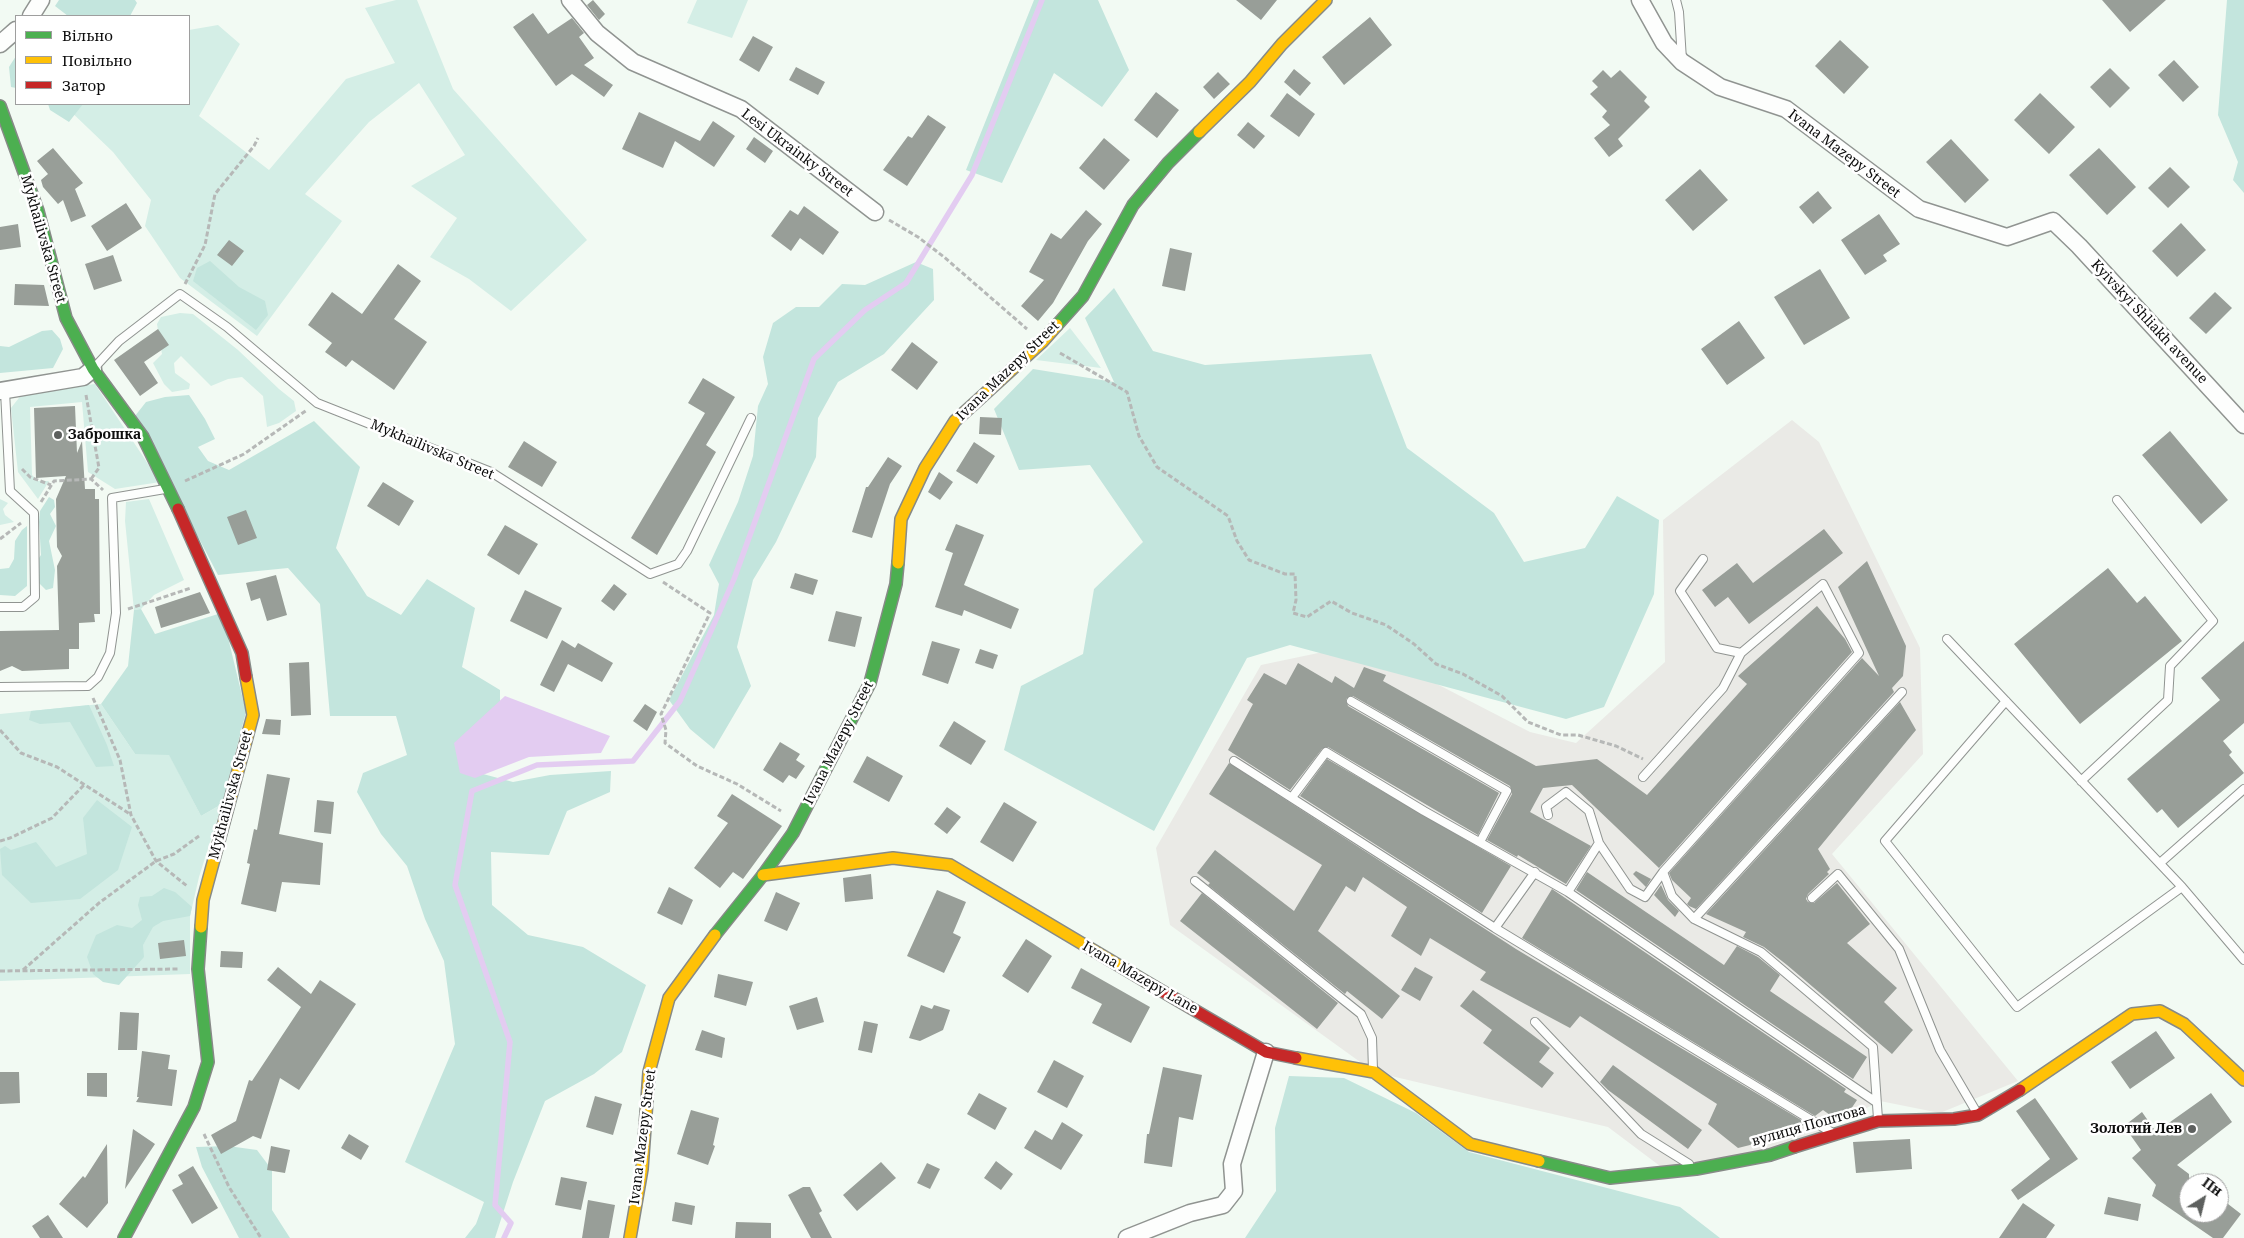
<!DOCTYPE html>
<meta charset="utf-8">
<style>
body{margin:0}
#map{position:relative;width:2244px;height:1238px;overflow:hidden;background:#f2faf3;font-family:"Noto Serif",serif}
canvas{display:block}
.legend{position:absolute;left:15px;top:15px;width:175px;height:90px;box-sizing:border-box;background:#fff;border:1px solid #9e9e9e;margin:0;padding:6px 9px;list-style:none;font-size:15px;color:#0d0d0d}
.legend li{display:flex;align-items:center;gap:10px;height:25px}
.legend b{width:25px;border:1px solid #9e9e9e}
.north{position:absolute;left:2179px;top:1173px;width:50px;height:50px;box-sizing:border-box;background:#fff;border:1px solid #9e9e9e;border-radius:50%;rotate:36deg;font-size:14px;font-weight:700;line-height:20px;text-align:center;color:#0d0d0d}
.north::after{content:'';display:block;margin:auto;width:18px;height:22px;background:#5d605e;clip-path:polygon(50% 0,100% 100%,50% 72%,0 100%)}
</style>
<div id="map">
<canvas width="2244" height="1238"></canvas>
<ul class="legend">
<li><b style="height:6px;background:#4caf50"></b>Вільно</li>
<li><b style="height:6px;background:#ffc107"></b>Повільно</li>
<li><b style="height:6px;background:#c62828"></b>Затор</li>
</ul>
<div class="north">Пн</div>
</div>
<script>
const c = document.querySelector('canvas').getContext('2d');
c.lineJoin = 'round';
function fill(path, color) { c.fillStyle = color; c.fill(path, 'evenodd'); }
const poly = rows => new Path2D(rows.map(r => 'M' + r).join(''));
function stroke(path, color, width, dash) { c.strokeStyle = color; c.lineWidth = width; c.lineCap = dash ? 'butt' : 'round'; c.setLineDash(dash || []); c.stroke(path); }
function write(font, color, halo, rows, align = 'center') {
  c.font = font + ' "Noto Serif",serif'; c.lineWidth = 5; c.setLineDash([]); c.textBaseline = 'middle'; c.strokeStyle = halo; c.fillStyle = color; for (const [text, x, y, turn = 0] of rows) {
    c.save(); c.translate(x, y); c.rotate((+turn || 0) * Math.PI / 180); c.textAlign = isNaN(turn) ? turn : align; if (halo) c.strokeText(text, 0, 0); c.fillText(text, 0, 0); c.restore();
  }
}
const industrial = poly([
 [1792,420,1819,442,1920,648,1923,754,1832,854,2018,1081,1940,1113,1880,1101,1779,1154,1672,1175,1608,1127,1374,1072,1170,925,1156,848,1261,665,1323,652,1435,683,1530,732,1576,743,1665,662,1663,520]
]);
const green = poly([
 [396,0,417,0,453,89,587,240,511,311,469,279,430,257,457,218,411,186,465,155,419,83,369,122,305,194,342,221,257,336,180,278,145,226,151,200,113,152,63,104,189,104,189,30,218,25,240,44,199,116,269,170,346,79,395,63,365,8],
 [697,0,748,0,732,38,687,23],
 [180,313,193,314,238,350,279,389,294,401,296,411,279,423,267,427,263,396,242,377,228,379,211,386,181,356,174,363,175,373,190,384,189,389,172,392,164,384,153,363,162,354,157,324,161,317],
 [1070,328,1101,368,1036,360],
 [95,384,160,482,115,489,88,472,82,402,30,407,32,475,38,481,49,481,38,499,18,472,11,408,22,394],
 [0,499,8,503,3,509,5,515,14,522,0,525],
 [149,499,184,580,154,595,141,609,134,610,125,521,126,502],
 [101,704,135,754,169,754,201,816,222,804,199,877,190,916,190,974,0,981,0,714]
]);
const forest = poly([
 [59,0,135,0,137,3,130,16,68,16,55,6],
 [1034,0,1098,0,1129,70,1102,107,1054,73,1002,183,966,170],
 [2227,0,2244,0,2244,193,2233,180,2238,162,2218,115],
 [16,56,16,88,11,87,9,67],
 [48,104,83,104,69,122,50,110],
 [210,261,239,287,265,301,268,315,256,330,193,281,197,268],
 [916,262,933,269,934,300,884,354,838,382,818,418,816,457,776,542,753,580,737,647,751,686,714,749,690,729,669,700,714,615,719,584,709,565,738,502,753,456,758,406,768,384,763,357,773,323,796,307,819,307,842,284,865,285],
 [1114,288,1153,351,1205,365,1371,354,1407,448,1494,513,1524,562,1585,548,1617,496,1659,520,1654,594,1604,707,1566,719,1290,645,1247,658,1154,831,1004,750,1021,686,1083,654,1094,589,1143,542,1090,465,1019,470,994,409,1033,369,1114,382,1085,318],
 [52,330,60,339,63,349,53,368,0,373,0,346,9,347,42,331],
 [189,395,205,419,215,439,198,447,208,461,229,470,314,421,360,467,336,548,367,596,401,615,427,579,475,608,462,667,500,690,500,717,468,770,513,782,550,775,611,771,610,792,567,811,549,855,491,852,492,905,528,935,583,947,646,985,622,1052,594,1074,545,1101,513,1182,495,1238,465,1238,476,1224,484,1202,405,1162,455,1044,444,961,425,919,407,866,381,834,357,792,363,773,407,755,396,716,330,716,320,604,288,568,218,575,135,416,146,402,165,397],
 [49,497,54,500,55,507,50,514,56,526,49,541,55,570,53,588,46,590,39,583,37,561,41,555,39,522,40,511],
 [27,526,27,586,15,596,0,595,0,569,9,568,14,559,15,541,22,530],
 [141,609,155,634,218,614,225,625,246,712,222,804,201,816,169,755,135,754,101,704,128,666,134,610],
 [89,705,107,745,114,766,96,767,70,722,40,724,29,720,31,711],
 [97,800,132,827,118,870,80,899,31,903,2,875,0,849,5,846,11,850,36,842,56,867,87,854,83,818],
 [164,888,175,892,192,907,190,916,163,921,153,927,143,945,144,957,119,985,103,982,93,974,87,957,96,935,117,925,132,928,142,920,138,905,140,897,152,896],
 [1289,1076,1344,1078,1416,1113,1469,1152,1680,1207,1720,1238,1245,1238,1276,1191,1275,1128],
 [228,1146,257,1150,272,1170,272,1210,290,1238,239,1238,202,1167,196,1147]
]);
const water = poly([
 [505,696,610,736,601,753,529,757,475,778,460,773,454,743]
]);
const stream = poly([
 [504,1238,511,1223,495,1205,510,1042,455,885,472,791,537,765,633,761,680,701,734,579,814,359,865,310,906,283,972,175,1042,0]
]);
const building = poly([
 [593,0,605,14,599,20,587,5],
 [1236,0,1277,0,1261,20],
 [2102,0,2166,0,2130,32],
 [533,13,548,34,572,18,584,33,579,37,594,58,584,65,613,85,604,97,572,74,556,86,513,27],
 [1370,17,1392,45,1344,85,1322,57],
 [753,36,773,47,759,72,739,60],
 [1840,40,1869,67,1844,94,1815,66],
 [2174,60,2199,87,2183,102,2158,75],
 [796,67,825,82,818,95,789,80],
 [2110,68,2130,88,2110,108,2090,87],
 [1294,69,1311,83,1300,96,1284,82],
 [1603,70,1611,78,1620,70,1647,97,1644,101,1650,107,1618,139,1623,146,1609,157,1594,138,1610,125,1602,117,1607,111,1590,94,1598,87,1592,81],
 [1218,72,1230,84,1214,99,1203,87],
 [1156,92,1179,110,1157,138,1134,120],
 [1287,93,1315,114,1299,137,1270,116],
 [2040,93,2075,127,2049,154,2014,120],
 [639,112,700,141,713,121,735,136,714,167,675,141,663,168,622,149],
 [928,115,946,127,907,186,883,170,908,136,912,138],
 [1248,122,1265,136,1254,149,1237,135],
 [754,137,773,151,765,163,746,149],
 [1104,138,1130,160,1104,190,1079,168],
 [1951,139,1989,180,1965,203,1926,162],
 [53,148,83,183,75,189,86,216,71,222,63,200,58,204,43,187,41,180,48,174,37,161],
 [2099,148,2136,187,2107,215,2069,175],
 [2170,167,2190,187,2168,208,2148,188],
 [1700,169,1728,200,1693,231,1665,200],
 [1818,191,1832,208,1813,224,1799,207],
 [126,203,142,228,107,251,91,226],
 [804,206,839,232,823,255,800,238,791,251,771,236,790,210,798,215],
 [1086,210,1102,224,1088,241,1053,303,1038,321,1021,306,1044,280,1029,272,1051,233,1061,239],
 [1879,214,1900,244,1883,255,1887,261,1865,275,1841,240],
 [2181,223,2206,250,2177,277,2152,251],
 [18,224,21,247,0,250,0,227],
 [229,240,244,251,232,266,217,255],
 [1170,248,1192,253,1185,291,1162,286],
 [113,255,122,281,94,290,85,264],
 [398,264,421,281,394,319,427,342,394,390,352,360,346,367,325,352,332,343,308,325,332,292,362,314],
 [1820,269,1850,318,1804,345,1774,297],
 [15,284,44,285,49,306,14,305],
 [2215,292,2232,308,2206,334,2189,318],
 [1739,321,1765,358,1727,385,1701,349],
 [158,329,169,345,144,362,158,383,140,396,114,360],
 [912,342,938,362,917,390,891,370],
 [703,378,735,397,706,445,716,452,657,555,631,538,705,413,688,403],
 [75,406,77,453,82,441,85,489,95,489,95,499,99,499,100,614,94,614,95,622,79,623,79,649,69,649,69,669,22,671,12,666,0,671,0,631,59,630,57,566,62,556,57,547,56,499,66,476,36,478,34,408],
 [980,417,1002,418,1001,435,979,434],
 [2170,431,2228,500,2201,524,2142,455],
 [524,441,557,462,542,487,508,467],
 [974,442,995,456,977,484,956,471],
 [888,457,902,466,890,484,872,538,852,532,866,487,868,487],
 [939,472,953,482,940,500,928,492],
 [383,482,414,501,399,526,367,506],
 [246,510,257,538,238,545,227,517],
 [956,524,984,535,964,585,1019,609,1011,629,964,610,962,616,935,607,953,553,945,550],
 [505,525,538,544,519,575,487,555],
 [1824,529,1843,553,1749,624,1728,597,1715,607,1702,590,1737,563,1753,583],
 [1867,561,1906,646,1903,676,1892,688,1894,692,1696,909,1689,906,1687,904,1691,898,1672,880,1669,873,1862,658,1879,676,1838,587],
 [2108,568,2137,603,2145,596,2182,641,2080,724,2014,644],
 [795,573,818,580,813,595,790,588],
 [276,575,287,615,267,621,260,598,251,601,246,583],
 [614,584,627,594,614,611,601,601],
 [525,590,562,608,547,639,510,621],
 [200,592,210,613,161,628,155,607],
 [1817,606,1845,639,1852,652,1659,868,1572,785,1543,788,1530,812,1591,846,1566,884,1518,855,1517,857,1487,840,1512,794,1510,786,1353,696,1346,699,1348,706,1499,793,1478,835,1328,747,1322,749,1290,790,1228,750,1253,704,1247,700,1264,673,1286,685,1298,663,1332,683,1335,676,1354,688,1364,667,1386,675,1383,681,1536,766,1597,759,1647,795,1747,684,1738,676],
 [836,611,862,617,855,647,828,641],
 [562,640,575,648,578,643,613,663,602,682,568,664,554,692,540,685],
 [932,641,960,649,948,684,922,675],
 [2244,641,2244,723,2223,741,2232,752,2229,755,2244,773,2178,828,2162,809,2157,813,2127,779,2220,700,2201,678],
 [980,649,998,655,993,669,975,663],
 [309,662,311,715,291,716,289,663],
 [1900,702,1916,730,1818,849,1830,869,1827,872,1829,874,1808,894,1806,899,1808,902,1814,903,1837,883,1870,924,1847,943,1897,988,1884,1002,1913,1030,1892,1054,1787,965,1764,947,1743,937,1746,932,1706,914],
 [645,704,657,712,647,731,633,721],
 [266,719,281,720,280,735,262,734],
 [954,721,986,741,971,765,939,746],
 [780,742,800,754,796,760,805,766,796,779,789,775,783,783,763,770],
 [867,756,903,776,889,802,853,782],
 [1327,759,1511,866,1482,913,1300,796],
 [1229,763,1516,949,1806,1123,1792,1134,1778,1139,1769,1131,1750,1145,1738,1148,1708,1124,1717,1104,1580,1016,1570,1028,1480,980,1486,972,1430,938,1421,956,1391,936,1407,907,1363,877,1355,892,1346,886,1318,931,1400,996,1382,1019,1347,991,1345,994,1208,885,1210,883,1197,873,1215,850,1294,911,1322,865,1209,794],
 [267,774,290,778,279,834,323,843,320,885,282,882,276,912,241,904,250,864,247,863,254,829,257,830],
 [732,794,782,826,743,879,733,872,720,888,694,868,728,823,717,816],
 [317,800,334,802,331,834,314,832],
 [1004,802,1037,822,1013,862,980,842],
 [947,807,961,817,947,834,934,824],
 [1636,871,1651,879,1646,887,1633,874],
 [1587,872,1724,965,1737,946,1758,957,1780,975,1770,991,1867,1057,1853,1079,1576,890],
 [871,874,873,899,845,902,843,878],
 [1661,885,1668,900,1679,911,1675,917,1654,895],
 [669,887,693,900,682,925,657,913],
 [1552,889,1846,1089,1844,1092,1857,1100,1845,1118,1837,1120,1823,1110,1815,1116,1522,938],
 [937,890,966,902,953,933,961,937,944,973,907,956],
 [776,892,800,903,787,931,764,921],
 [1202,893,1338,1003,1317,1029,1180,921],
 [1026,939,1052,956,1028,993,1002,976],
 [184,940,186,956,160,959,158,943],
 [221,951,243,952,242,968,220,967],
 [278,967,311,994,320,980,356,1004,299,1090,280,1078,261,1139,253,1136,221,1154,211,1135,236,1121,249,1080,252,1081,301,1007,267,980],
 [1415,967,1433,977,1420,1001,1401,990],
 [1081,968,1150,1007,1131,1043,1092,1023,1102,1004,1071,988],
 [718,974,753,982,746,1006,714,997],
 [1473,990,1550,1048,1539,1062,1554,1073,1542,1088,1483,1043,1492,1030,1460,1006],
 [817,997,824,1022,797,1030,789,1006],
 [921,1005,932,1009,934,1005,950,1010,943,1030,920,1041,909,1038],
 [120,1012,139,1013,137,1050,118,1050],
 [864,1021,878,1024,872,1053,858,1050],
 [702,1030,725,1038,722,1058,695,1050],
 [2156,1031,2175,1058,2130,1089,2111,1062],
 [142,1051,170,1055,168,1069,177,1070,172,1106,136,1102,139,1097,137,1097],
 [1054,1060,1084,1076,1067,1108,1037,1092],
 [1613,1065,1702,1130,1688,1149,1608,1090,1600,1082],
 [1163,1067,1202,1075,1193,1120,1179,1117,1172,1167,1144,1163,1147,1134,1149,1134],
 [0,1072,19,1072,20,1103,0,1104],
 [87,1073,107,1073,107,1097,87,1096],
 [979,1093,1007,1108,995,1130,967,1114],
 [2211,1093,2232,1122,2177,1165,2189,1174,2189,1213,2219,1213,2219,1197,2241,1214,2223,1238,2213,1238,2152,1196,2156,1185,2132,1158,2141,1150,2124,1126,2142,1112,2156,1132],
 [595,1096,622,1104,613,1135,586,1127],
 [2035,1098,2078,1159,2018,1200,2011,1190,2050,1159,2016,1111],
 [691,1110,719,1118,713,1145,715,1146,708,1165,677,1154],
 [1062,1122,1083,1135,1061,1170,1024,1148,1035,1130,1052,1140],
 [133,1129,155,1144,125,1189],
 [349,1134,369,1146,361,1160,341,1148],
 [1910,1139,1912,1169,1856,1173,1853,1142],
 [107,1144,108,1203,87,1228,59,1204,83,1176,85,1178],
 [271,1146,290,1150,285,1173,267,1170],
 [996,1161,1013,1174,1001,1190,984,1178],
 [881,1162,896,1178,857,1211,843,1195],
 [927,1163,940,1169,930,1189,917,1183],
 [193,1166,218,1208,192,1224,172,1190,183,1184,178,1175],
 [561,1177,587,1182,581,1210,555,1205],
 [803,1187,810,1187,822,1211,819,1213,832,1238,811,1238,788,1195],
 [2108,1197,2141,1204,2138,1221,2104,1214],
 [588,1200,615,1205,609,1238,582,1238],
 [675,1202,695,1206,692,1225,672,1221],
 [2023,1203,2055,1225,2046,1238,1999,1238],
 [48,1215,63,1238,40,1238,32,1226],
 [736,1222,771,1223,771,1238,735,1238]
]);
const path = poly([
 [889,220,918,237,944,257,1027,329],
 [185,284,205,245,215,194,254,146,258,138],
 [1060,353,1127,392,1139,436,1157,467,1228,516,1237,541,1249,560,1285,574,1295,574,1296,600,1293,613,1307,617,1331,601,1352,613,1386,625,1414,644,1436,664,1463,674,1502,696,1528,722,1561,735,1578,735,1616,746,1643,759],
 [86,395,99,468,91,479],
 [22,469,30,477,51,485],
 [185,481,244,454,307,410],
 [41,502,54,481,91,479,103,490],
 [0,539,21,523],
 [663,582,710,613,661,714,666,730,665,743,697,766,737,784,781,811],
 [128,609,191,588],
 [93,698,120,760,131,815,156,861,187,886],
 [0,730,21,753,57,767,130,814],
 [0,841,10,838,52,818,84,785],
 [23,970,99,903,156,861,174,854,199,836],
 [0,971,179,969],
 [204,1134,229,1187,261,1238]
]);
const lane = poly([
 [1676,0,1679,12,1682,60],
 [94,368,119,341,180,294,227,327,317,403,491,472,650,574,678,564,687,551,751,418],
 [1703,559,1680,591,1717,648,1741,653],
 [0,607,23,607,35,597,34,513,10,491,5,391],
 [1947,639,2182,887,2244,960],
 [0,687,88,686,98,677,110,653,116,613,112,498,165,489],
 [1351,701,1507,791,1480,842],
 [2006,701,1885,841,2017,1007,2182,887],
 [1234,761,1495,928,1831,1132],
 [1643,777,1723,688,1741,653,1823,584,1859,653,1663,872,1672,896,1694,919],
 [2081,781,2168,700,2170,666,2213,621,2117,500],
 [1293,796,1326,752,1424,811,1568,892,1876,1102],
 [1548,815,1546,807,1566,792,1589,811,1599,843,1568,892],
 [1599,843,1630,889,1645,897,1663,872],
 [2160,863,2244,789],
 [1195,881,1361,1014,1372,1038,1373,1070],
 [1812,898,1838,874,1899,949,1940,1050,1977,1113],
 [1495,928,1535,872],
 [1535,1022,1641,1134,1689,1164],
 [1878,1119,1873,1047,1761,952,1694,919,1902,692]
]);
const street = poly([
 [570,0,597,33,633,62,741,109,875,212],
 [1640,0,1664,43,1682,62,1720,87,1786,109,1919,209,2007,237,2053,221,2079,246,2244,425],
 [31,16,41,0],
 [0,44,16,30],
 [0,391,83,377,93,369],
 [1127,1238,1190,1213,1223,1205,1234,1191,1232,1164,1266,1052]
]);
const fast = poly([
 [0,106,38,211,66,318,93,369,143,437,178,509],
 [1057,325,1083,296,1133,205,1168,163,1199,132],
 [715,935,763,875,793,833,870,683,896,584,898,563],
 [1539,1161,1610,1178,1696,1169,1770,1155,1794,1147],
 [124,1238,194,1107,208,1062,198,969,201,927]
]);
const slow = poly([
 [1199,132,1250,82,1282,44,1326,0],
 [898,563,901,519,925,468,955,421,1042,342,1057,325],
 [763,875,893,858,950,865,1155,987],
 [201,927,203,900,253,715,246,677],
 [1296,1058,1374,1072,1470,1144,1539,1161],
 [2020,1090,2132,1014,2160,1011,2184,1024,2244,1080],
 [630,1238,642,1169,649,1072,669,998,715,935]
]);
const jam = poly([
 [178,509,242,653,246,677],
 [1155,987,1266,1052,1296,1058],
 [1794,1147,1878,1121,1954,1119,1978,1115,2020,1090]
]);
const markers = [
 [58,435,5,"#5d605e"],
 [2192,1129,5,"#5d605e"]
];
const streetNames = [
 ["Lesi Ukrainky Street",797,153,37],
 ["Ivana Mazepy Street",1844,154,37],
 ["Mykhailivska Street",43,239,74],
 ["Kyivskyi Shliakh avenue",2149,322,47],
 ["Ivana Mazepy Street",1008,371,-44],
 ["Mykhailivska Street",432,450,23],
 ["Ivana Mazepy Street",839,743,-63],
 ["Mykhailivska Street",231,795,-75],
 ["Ivana Mazepy Lane",1140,978,30],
 ["вулиця Поштова",1809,1126,-16],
 ["Ivana Mazepy Street",643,1137,-83]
];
const poiNames = [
 ["Заброшка",68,435],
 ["Золотий Лев",2182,1129,"right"]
];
fill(industrial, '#eaeae6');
fill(green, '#d4eee6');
fill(forest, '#c3e5dd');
fill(water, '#e3ccf1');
stroke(stream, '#e3ccf1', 5.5);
fill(building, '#989e98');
stroke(lane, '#909491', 10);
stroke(street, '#909491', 19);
stroke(fast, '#878a87', 14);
stroke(slow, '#878a87', 14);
stroke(jam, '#878a87', 14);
stroke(path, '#b6b8b7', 3, [5, 2.5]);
stroke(lane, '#fdfefd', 8);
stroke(street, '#fdfefd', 16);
stroke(fast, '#4caf50', 11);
stroke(slow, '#ffc107', 11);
stroke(jam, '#c62828', 11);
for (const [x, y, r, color] of markers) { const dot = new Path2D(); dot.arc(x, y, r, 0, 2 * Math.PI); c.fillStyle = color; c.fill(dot); stroke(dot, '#fff', 2); }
write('14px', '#0d0d0d', '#fff', streetNames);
write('bold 14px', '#0d0d0d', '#fff', poiNames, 'left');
</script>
